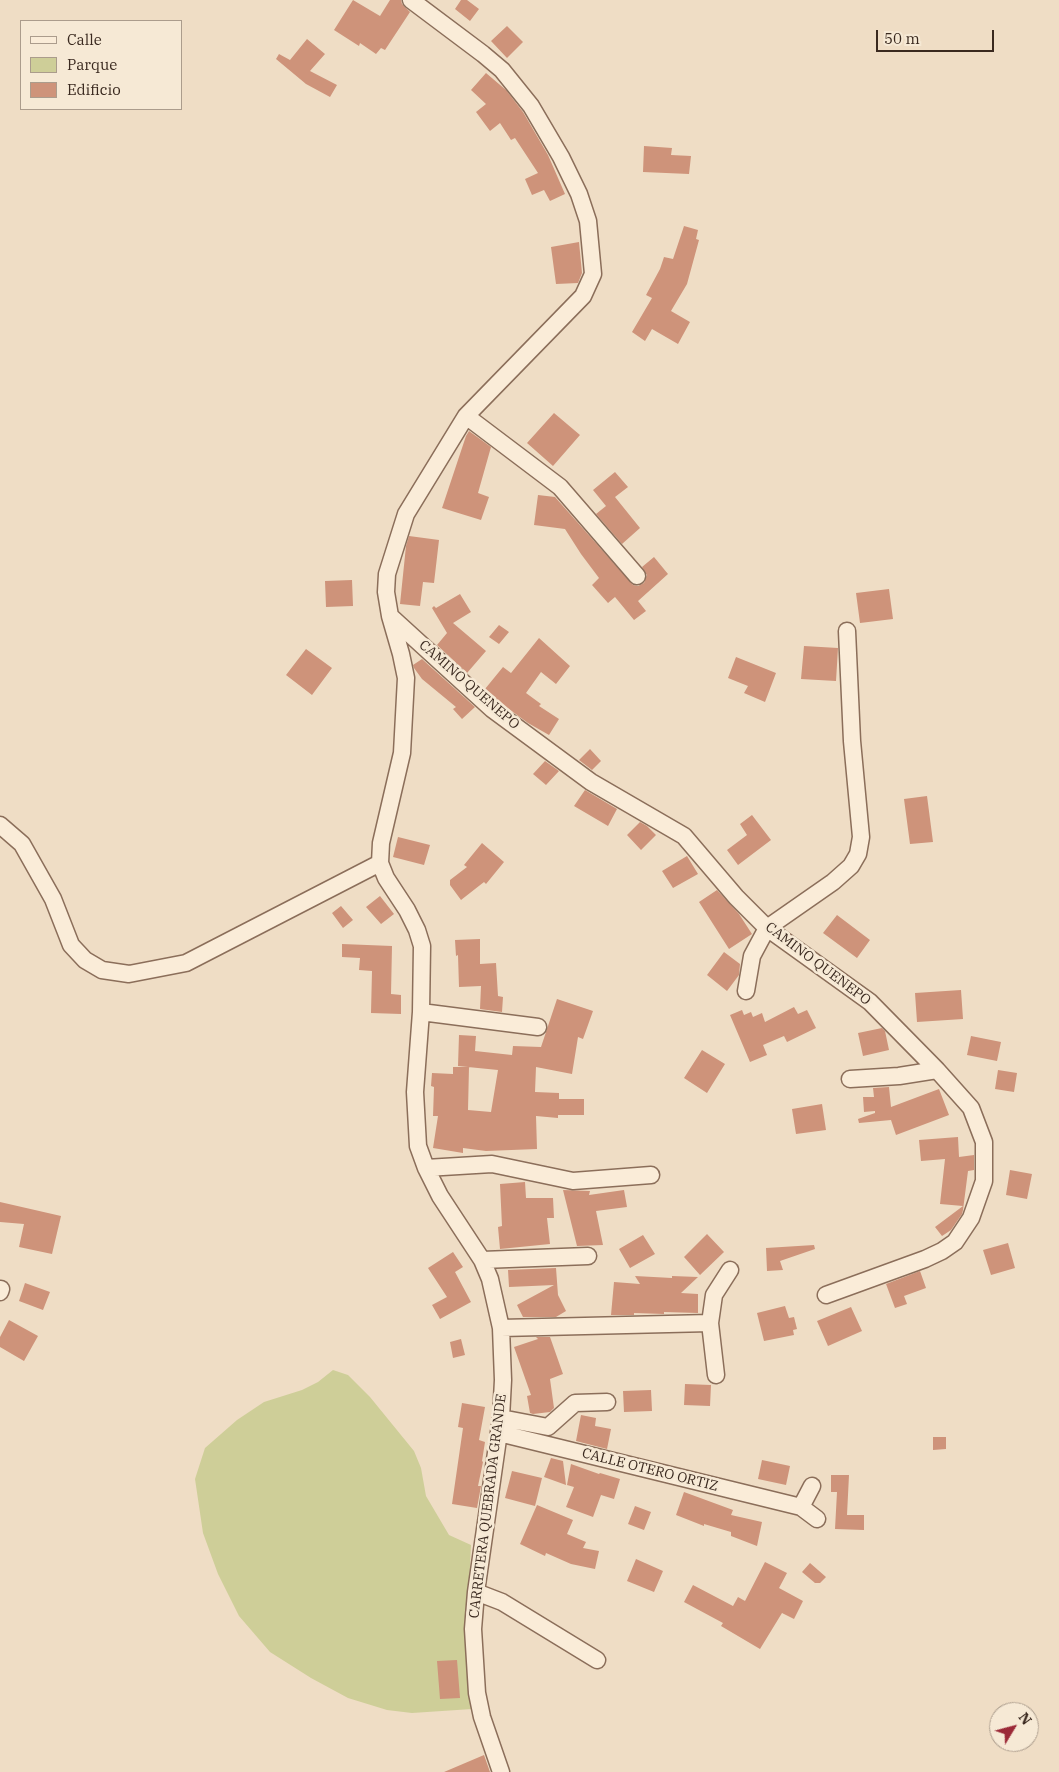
<!DOCTYPE html>
<style>
body{margin:0}
#map{position:relative;width:1059px;height:1772px;overflow:hidden;background:#efddc5;font-family:"IBM Plex Serif",serif}
canvas{display:block}
.legend{position:absolute;left:20px;top:20px;width:162px;height:90px;box-sizing:border-box;background:#f6e9d5;border:1px solid #ab9c8c;margin:0;padding:6px 9px;list-style:none;font-size:15px;color:#3a291f}
.legend li{display:flex;align-items:center;gap:10px;height:25px}
.legend b{width:25px;border:1px solid #ab9c8c}
.north{position:absolute;left:989px;top:1702px;width:50px;height:50px;box-sizing:border-box;background:#f6e9d5;border:1px solid #ab9c8c;border-radius:50%;rotate:53deg;font-size:14px;font-weight:700;line-height:20px;text-align:center;color:#3a291f}
.north::after{content:'';display:block;margin:auto;width:18px;height:22px;background:#9b2937;clip-path:polygon(50% 0,100% 100%,50% 72%,0 100%)}
.scale{position:absolute;left:876px;top:30px;width:118px;height:22px;box-sizing:border-box;border:2px solid #3a291f;border-top:0;padding-left:6px;font-size:15px;line-height:18px;white-space:nowrap;color:#3a291f;-webkit-text-stroke:4px #f6e9d5;paint-order:stroke}
</style>
<div id="map">
<canvas width="1059" height="1772"></canvas>
<ul class="legend">
<li><b style="height:6px;background:#faecd8"></b>Calle</li>
<li><b style="height:14px;background:#cece98"></b>Parque</li>
<li><b style="height:14px;background:#ce937a"></b>Edificio</li>
</ul>
<div class="north">N</div>
<div class="scale">50 m</div>
</div>
<script>
const c = document.querySelector('canvas').getContext('2d');
c.lineJoin = 'round';
function fill(path, color) { c.fillStyle = color; c.fill(path, 'evenodd'); }
const poly = rows => new Path2D(rows.map(r => 'M' + r).join(''));
function stroke(path, color, width, dash) { c.strokeStyle = color; c.lineWidth = width; c.lineCap = dash ? 'butt' : 'round'; c.setLineDash(dash || []); c.stroke(path); }
function write(font, color, halo, rows, align = 'center') {
  c.font = font + ' "IBM Plex Serif",serif'; c.lineWidth = 5; c.setLineDash([]); c.textBaseline = 'middle'; c.strokeStyle = halo; c.fillStyle = color; for (const [text, x, y, turn = 0] of rows) {
    c.save(); c.translate(x, y); c.rotate((+turn || 0) * Math.PI / 180); c.textAlign = isNaN(turn) ? turn : align; if (halo) c.strokeText(text, 0, 0); c.fillText(text, 0, 0); c.restore();
  }
}
const green = poly([
 [333,1370,348,1375,370,1397,414,1451,421,1468,426,1496,449,1535,471,1545,466,1651,472,1709,412,1713,387,1710,348,1698,311,1678,270,1652,239,1616,218,1574,203,1533,195,1479,205,1448,237,1420,264,1402,302,1390,318,1382]
]);
const building = poly([
 [353,0,380,16,390,0,401,0,402,4,410,12,385,50,381,48,376,54,360,43,359,46,334,30],
 [461,0,467,0,479,9,470,21,455,9],
 [507,26,523,42,507,58,491,41],
 [307,39,325,54,310,71,337,85,330,97,306,84,276,59,279,54,290,60],
 [486,73,506,90,523,112,548,155,565,194,550,201,544,190,532,195,525,179,538,173,515,138,511,140,500,123,490,131,476,112,486,104,471,90],
 [644,146,672,148,671,155,691,156,689,174,643,172],
 [684,226,698,230,696,239,699,240,687,284,671,311,690,322,678,344,652,329,645,341,632,332,652,298,646,295,660,269,664,257,673,259],
 [579,242,582,273,578,283,556,284,551,247],
 [554,413,580,435,553,466,527,443],
 [469,431,491,447,478,493,489,497,481,520,442,508,466,436],
 [615,472,628,487,615,497,640,528,622,544,596,514,606,506,593,490],
 [538,495,555,497,633,585,638,586,644,583,647,575,642,567,654,557,668,574,638,601,646,611,634,620,615,597,608,603,592,585,599,578,581,554,565,529,534,525],
 [409,536,439,540,434,583,423,582,420,606,400,604,406,546],
 [352,580,353,606,326,607,325,581],
 [889,589,893,619,860,623,856,593],
 [460,594,471,612,453,623,486,651,467,673,437,645,447,633,432,608,434,606,436,608],
 [499,625,509,632,499,644,489,637],
 [539,638,570,666,556,684,541,672,526,693,541,704,539,706,559,719,549,735,528,723,498,701,485,689,503,667,511,673],
 [804,646,838,648,836,681,801,679],
 [306,649,332,668,312,695,286,675],
 [736,657,776,673,765,702,744,693,748,686,728,678],
 [422,659,475,707,462,719,453,709,456,707,422,679,414,668,413,665],
 [590,749,601,761,592,770,579,760],
 [545,761,559,771,546,785,533,774],
 [585,790,617,809,608,826,574,806],
 [927,796,933,842,910,844,904,799],
 [752,815,771,840,738,865,727,850,747,835,740,824],
 [640,822,647,826,656,835,641,850,627,835],
 [398,837,430,845,424,865,393,857],
 [482,843,504,862,486,884,484,882,461,900,450,885,450,880,467,867,464,865],
 [687,856,698,874,673,888,662,871],
 [717,890,739,914,752,934,729,949,699,902],
 [380,896,394,914,381,924,366,907],
 [341,906,353,920,343,928,332,913],
 [837,915,870,940,857,958,823,933],
 [480,939,480,964,496,963,498,996,503,997,502,1012,480,1009,481,986,459,987,458,955,456,956,455,940],
 [342,944,392,946,391,994,401,995,401,1014,371,1013,372,971,359,970,360,958,342,957],
 [724,952,740,964,739,975,727,991,707,975],
 [961,990,963,1019,917,1022,915,993],
 [557,999,593,1011,583,1039,578,1037,572,1074,536,1067,535,1092,559,1093,559,1099,584,1099,584,1115,558,1115,558,1118,536,1116,537,1149,486,1151,463,1148,463,1153,433,1148,438,1116,433,1116,434,1087,431,1086,432,1073,453,1074,453,1067,469,1067,468,1110,491,1112,498,1070,458,1066,459,1035,476,1036,475,1051,512,1055,513,1046,541,1047],
 [794,1007,798,1014,807,1010,816,1028,787,1042,784,1036,763,1045,767,1055,750,1062,730,1015,742,1010,744,1015,751,1012,753,1017,762,1013,765,1022],
 [882,1028,885,1031,889,1050,863,1056,858,1033],
 [971,1036,1001,1042,997,1061,967,1055],
 [702,1050,725,1064,707,1093,684,1078],
 [998,1070,1017,1073,1014,1092,995,1089],
 [889,1087,891,1107,939,1089,949,1115,896,1135,891,1120,859,1123,858,1119,875,1113,875,1111,864,1112,863,1097,874,1097,873,1088],
 [822,1104,826,1130,796,1134,792,1109],
 [958,1137,959,1157,974,1155,974,1170,968,1171,963,1210,962,1214,951,1230,942,1236,935,1227,963,1206,940,1204,945,1159,921,1161,919,1140],
 [1010,1170,1032,1174,1027,1199,1006,1195],
 [525,1182,526,1198,553,1198,554,1218,547,1218,550,1244,500,1249,498,1227,502,1226,500,1184],
 [563,1190,590,1191,589,1195,624,1190,627,1207,596,1211,603,1245,577,1246],
 [0,1202,61,1216,52,1254,19,1247,24,1224,0,1222],
 [707,1234,724,1252,700,1275,684,1257],
 [643,1235,655,1254,630,1268,619,1249],
 [1008,1243,1015,1268,991,1275,983,1250],
 [814,1245,815,1249,780,1261,783,1270,767,1271,766,1248],
 [453,1252,463,1267,455,1272,471,1302,440,1319,432,1305,447,1297,428,1268],
 [556,1268,558,1295,566,1311,556,1317,523,1317,517,1305,554,1285,509,1287,508,1270],
 [920,1271,926,1288,904,1296,907,1304,895,1308,886,1284],
 [635,1276,672,1278,672,1276,698,1277,681,1293,698,1294,698,1313,664,1312,664,1314,634,1313,634,1315,611,1315,614,1282,640,1284],
 [25,1283,50,1292,43,1310,19,1301],
 [785,1306,789,1318,794,1317,797,1329,793,1330,794,1335,764,1341,757,1313],
 [851,1307,862,1331,828,1346,817,1321],
 [9,1320,38,1336,24,1361,0,1347,0,1337],
 [536,1337,550,1337,563,1374,550,1379,554,1408,550,1412,533,1414,530,1413,527,1396,531,1395,514,1347,538,1339],
 [461,1339,465,1355,453,1358,450,1342],
 [685,1384,711,1385,710,1406,684,1405],
 [651,1390,652,1411,624,1412,623,1391],
 [462,1403,485,1407,479,1440,485,1442,482,1461,483,1462,478,1486,481,1486,477,1508,452,1504,463,1428,458,1427],
 [581,1415,596,1418,595,1426,611,1429,607,1449,576,1441],
 [933,1437,946,1437,946,1449,933,1450],
 [551,1458,563,1461,566,1485,544,1477],
 [762,1460,790,1466,786,1485,758,1479],
 [571,1464,599,1474,600,1473,620,1479,614,1499,601,1495,593,1517,566,1507,574,1487,567,1485],
 [512,1471,542,1478,535,1506,505,1498],
 [831,1475,849,1475,847,1515,864,1515,864,1530,835,1529,837,1492,831,1492],
 [684,1492,733,1510,731,1515,762,1522,757,1546,731,1536,731,1532,704,1524,704,1526,676,1515],
 [537,1505,573,1520,567,1534,586,1542,583,1548,599,1551,595,1569,571,1564,546,1553,545,1556,520,1544],
 [635,1506,651,1512,644,1530,628,1524],
 [636,1559,663,1571,654,1592,627,1581],
 [765,1562,787,1573,779,1588,803,1601,794,1619,782,1613,760,1649,721,1626,723,1623,684,1602,693,1585,733,1606,738,1597,745,1601],
 [810,1563,826,1577,820,1583,815,1583,802,1572],
 [457,1660,460,1698,440,1699,437,1661],
 [484,1755,490,1772,444,1772]
]);
const minor = poly([
 [411,0,483,54,502,70,531,106,561,157,579,194,588,221,593,274,583,296,466,416,406,514,387,574,386,592,390,616,401,654,406,678,402,753,381,843,380,863,386,878,407,910,417,930,422,946,421,1012,415,1092,418,1146,426,1168,440,1196,482,1260,490,1279,501,1328,503,1380,501,1418,476,1592,473,1629,477,1693,482,1717,501,1772],
 [466,416,560,487,637,576],
 [390,616,492,709,591,782,684,836,736,897,767,928,870,1002,937,1070,971,1108,984,1142,984,1181,971,1218,955,1242,942,1251,925,1259,826,1295],
 [0,825,22,844,53,899,71,945,85,960,102,970,129,974,186,963,380,863],
 [746,991,752,956,767,928,833,882,851,866,858,854,861,837,852,741,847,631],
 [421,1012,538,1027],
 [850,1079,899,1076,937,1070],
 [426,1168,492,1164,573,1181,651,1175],
 [482,1260,588,1256],
 [0,1292,1,1289],
 [501,1328,710,1323],
 [716,1375,710,1323,714,1295,730,1270],
 [501,1418,548,1427,575,1403,607,1402],
 [499,1433,801,1507],
 [812,1486,801,1507,817,1519],
 [476,1592,502,1602,597,1660]
]);
const streetNames = [
 ["CAMINO QUENEPO",469,685,41],
 ["CAMINO QUENEPO",818,964,37],
 ["CALLE OTERO ORTIZ",650,1470,14],
 ["CARRETERA QUEBRADA GRANDE",488,1506,-83]
];
fill(green, '#cece98');
fill(building, '#ce937a');
stroke(minor, '#8b6e5a', 19);
stroke(minor, '#faecd8', 16);
write('14px', '#3a291f', '#f6e9d5', streetNames);
</script>
